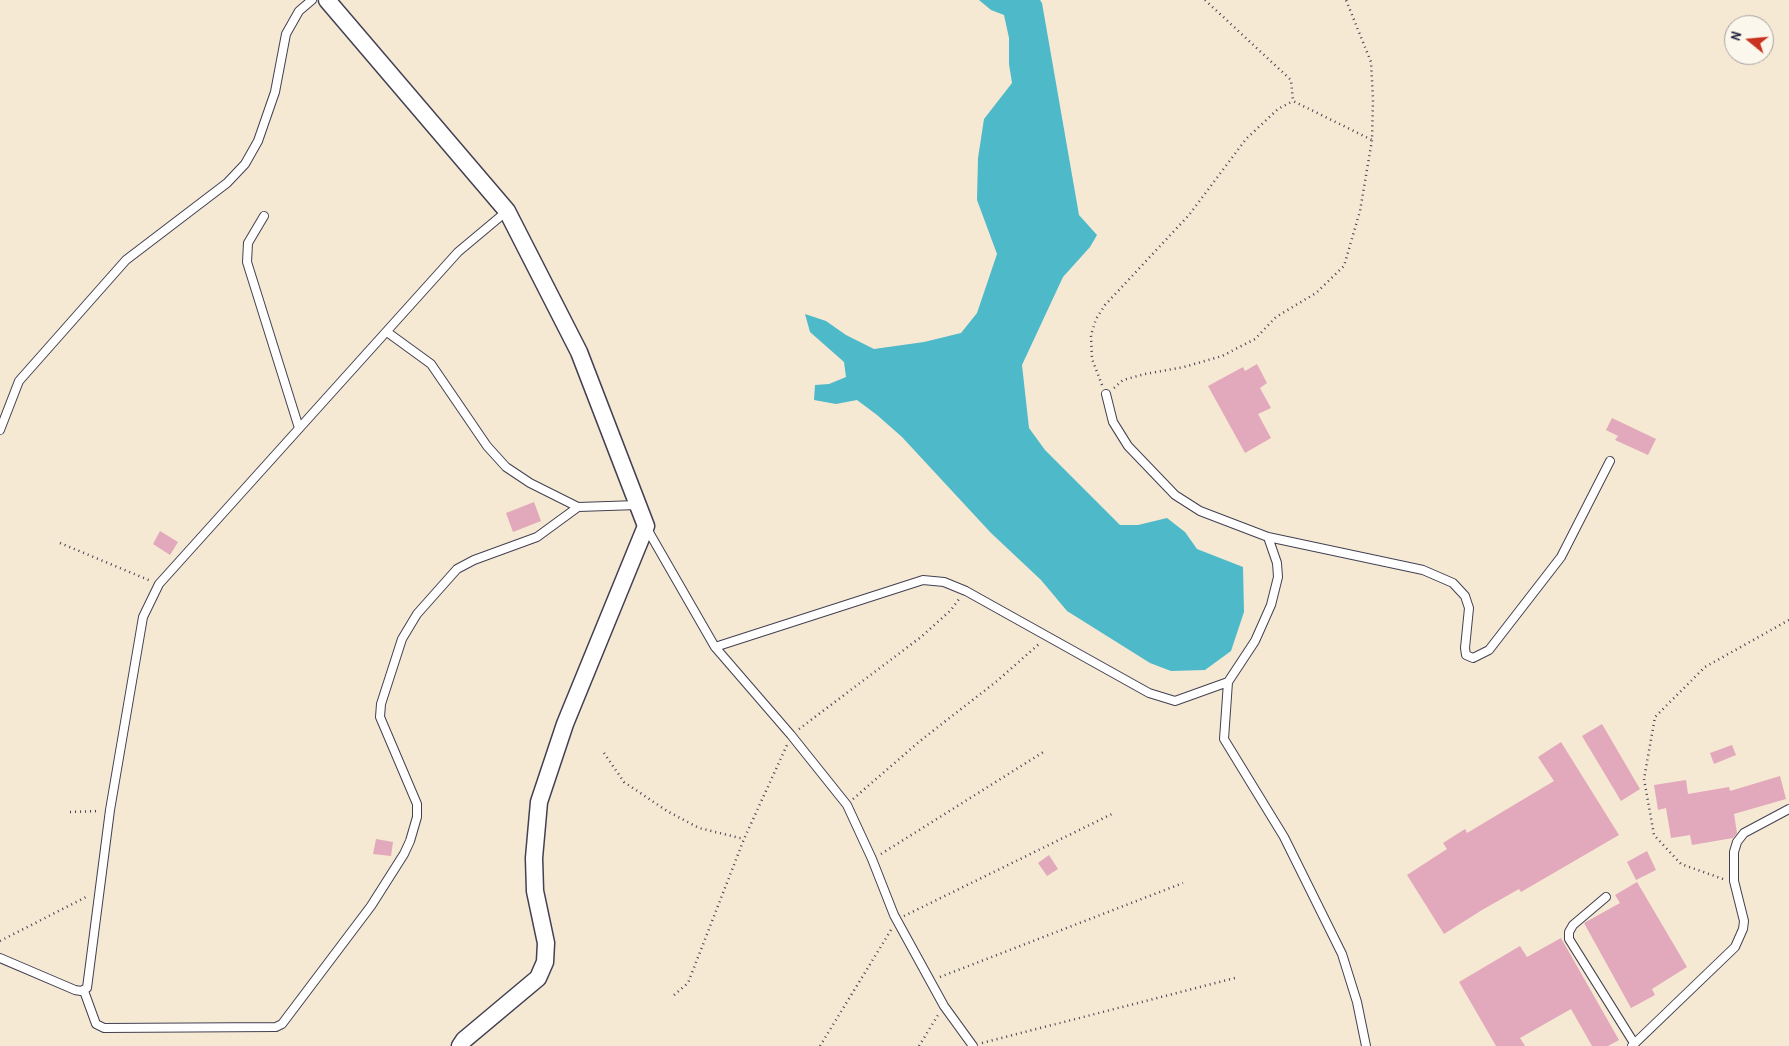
<!DOCTYPE html>
<style>
body{margin:0}
#map{position:relative;width:1789px;height:1046px;overflow:hidden;background:#f6e9d3;font-family:"Patrick Hand",sans-serif}
canvas{display:block}
.north{position:absolute;left:1724px;top:15px;width:50px;height:50px;box-sizing:border-box;background:#fbf7ec;border:1px solid #a4a2a5;border-radius:50%;rotate:287deg;font-size:14px;font-weight:700;line-height:20px;text-align:center;color:#22223b}
.north::after{content:'';display:block;margin:auto;width:18px;height:22px;background:#c8321e;clip-path:polygon(50% 0,100% 100%,50% 72%,0 100%)}
</style>
<div id="map">
<canvas width="1789" height="1046"></canvas>
<div class="north">N</div>
</div>
<script>
const c = document.querySelector('canvas').getContext('2d');
c.lineJoin = 'round';
function fill(path, color) { c.fillStyle = color; c.fill(path, 'evenodd'); }
const poly = rows => new Path2D(rows.map(r => 'M' + r).join(''));
function stroke(path, color, width, dash) { c.strokeStyle = color; c.lineWidth = width; c.lineCap = dash ? 'butt' : 'round'; c.setLineDash(dash || []); c.stroke(path); }
const water = poly([
 [979,0,1040,0,1042,3,1079,215,1097,235,1090,247,1063,277,1022,365,1029,428,1045,450,1120,525,1138,525,1167,518,1185,532,1197,549,1243,567,1244,612,1231,651,1205,670,1171,671,1150,663,1067,611,1041,580,991,533,902,437,877,415,857,400,836,404,814,400,815,385,829,384,846,377,844,362,810,332,805,314,826,321,846,335,874,349,924,342,961,333,977,313,997,254,977,200,978,158,984,119,1012,83,1009,64,1009,38,1004,15,991,10]
]);
const building = poly([
 [1257,364,1267,383,1260,388,1271,408,1258,414,1271,438,1245,453,1208,386,1243,367,1245,371],
 [1612,418,1656,439,1648,455,1615,440,1618,436,1606,430],
 [534,502,541,521,513,532,506,513],
 [160,531,178,542,170,555,153,544],
 [1602,724,1640,789,1621,801,1582,736],
 [1561,742,1619,835,1521,892,1519,889,1482,910,1444,934,1407,875,1447,849,1443,843,1465,829,1467,833,1554,781,1538,757],
 [1732,745,1736,755,1714,764,1710,753],
 [1780,776,1786,799,1734,814,1737,833,1733,838,1692,845,1690,835,1671,838,1666,808,1658,810,1654,785,1686,780,1688,794,1729,787,1730,791],
 [376,839,393,842,391,856,373,854],
 [1647,851,1656,870,1636,880,1627,862],
 [1049,855,1058,869,1047,876,1038,863],
 [1637,882,1687,967,1652,989,1655,995,1631,1008,1584,923,1620,903,1615,895],
 [1561,938,1619,1040,1608,1046,1592,1046,1571,1009,1520,1038,1525,1046,1496,1046,1459,982,1520,946,1527,957]
]);
const path = poly([
 [1205,0,1291,80,1293,101,1372,140],
 [1102,385,1092,359,1091,335,1096,319,1105,305,1189,215,1246,139,1278,109,1293,101],
 [1114,388,1123,380,1145,374,1184,367,1222,356,1255,339,1276,317,1316,293,1344,266,1360,211,1372,140,1373,99,1371,62,1346,0],
 [60,543,151,581],
 [799,729,921,637,951,610,959,599],
 [604,753,624,782,667,811,699,828,744,839],
 [853,799,920,741,997,681,1039,644],
 [70,812,99,811],
 [881,854,1045,751],
 [1723,879,1681,864,1654,835,1644,779,1655,717,1705,667,1789,620],
 [904,916,1114,813],
 [0,941,88,896],
 [940,977,1183,883],
 [674,995,688,983,744,839,787,745],
 [982,1043,1235,978],
 [820,1046,891,930],
 [919,1046,938,1015]
]);
const service = poly([
 [264,216,248,243,247,262,299,428],
 [387,332,431,364,487,446,506,467,530,483,578,507,638,505],
 [1106,394,1113,422,1128,446,1175,495,1200,511,1268,537,1423,570,1453,583,1465,596,1469,608,1465,648,1466,655,1473,658,1489,650,1561,557,1610,461],
 [0,430,19,381,126,260,227,183,245,164,258,141,275,92,286,34,299,11,312,0],
 [646,527,715,647,791,735,847,805,872,859,894,915,944,1006,973,1046],
 [1268,537,1277,563,1278,577,1271,605,1255,641,1228,682,1224,739,1284,837,1342,954,1357,1002,1366,1046],
 [715,647,923,580,944,582,966,591,1149,693,1175,701,1228,682],
 [1606,897,1573,925,1569,932,1569,939,1634,1043],
 [0,958,75,990,81,991,87,988,110,810,143,617,159,584,458,252,507,211],
 [84,991,96,1024,104,1028,276,1027,282,1024,371,906,404,854,410,841,417,817,417,804,380,717,381,704,402,639,417,614,457,569,474,560,537,537,578,507],
 [1632,1046,1735,947,1743,929,1744,921,1734,881,1734,852,1737,842,1744,833,1789,809]
]);
const minor = poly([
 [327,0,507,211,579,352,646,526,565,724,539,802,534,858,535,891,546,943,545,962,538,978,464,1040,460,1046]
]);
fill(water, '#4db9c9');
fill(building, '#e2a8bb');
stroke(service, '#424052', 10);
stroke(minor, '#424052', 19);
stroke(path, '#424052', 2.5, [1, 4]);
stroke(service, '#fff', 8);
stroke(minor, '#fff', 16);
</script>
